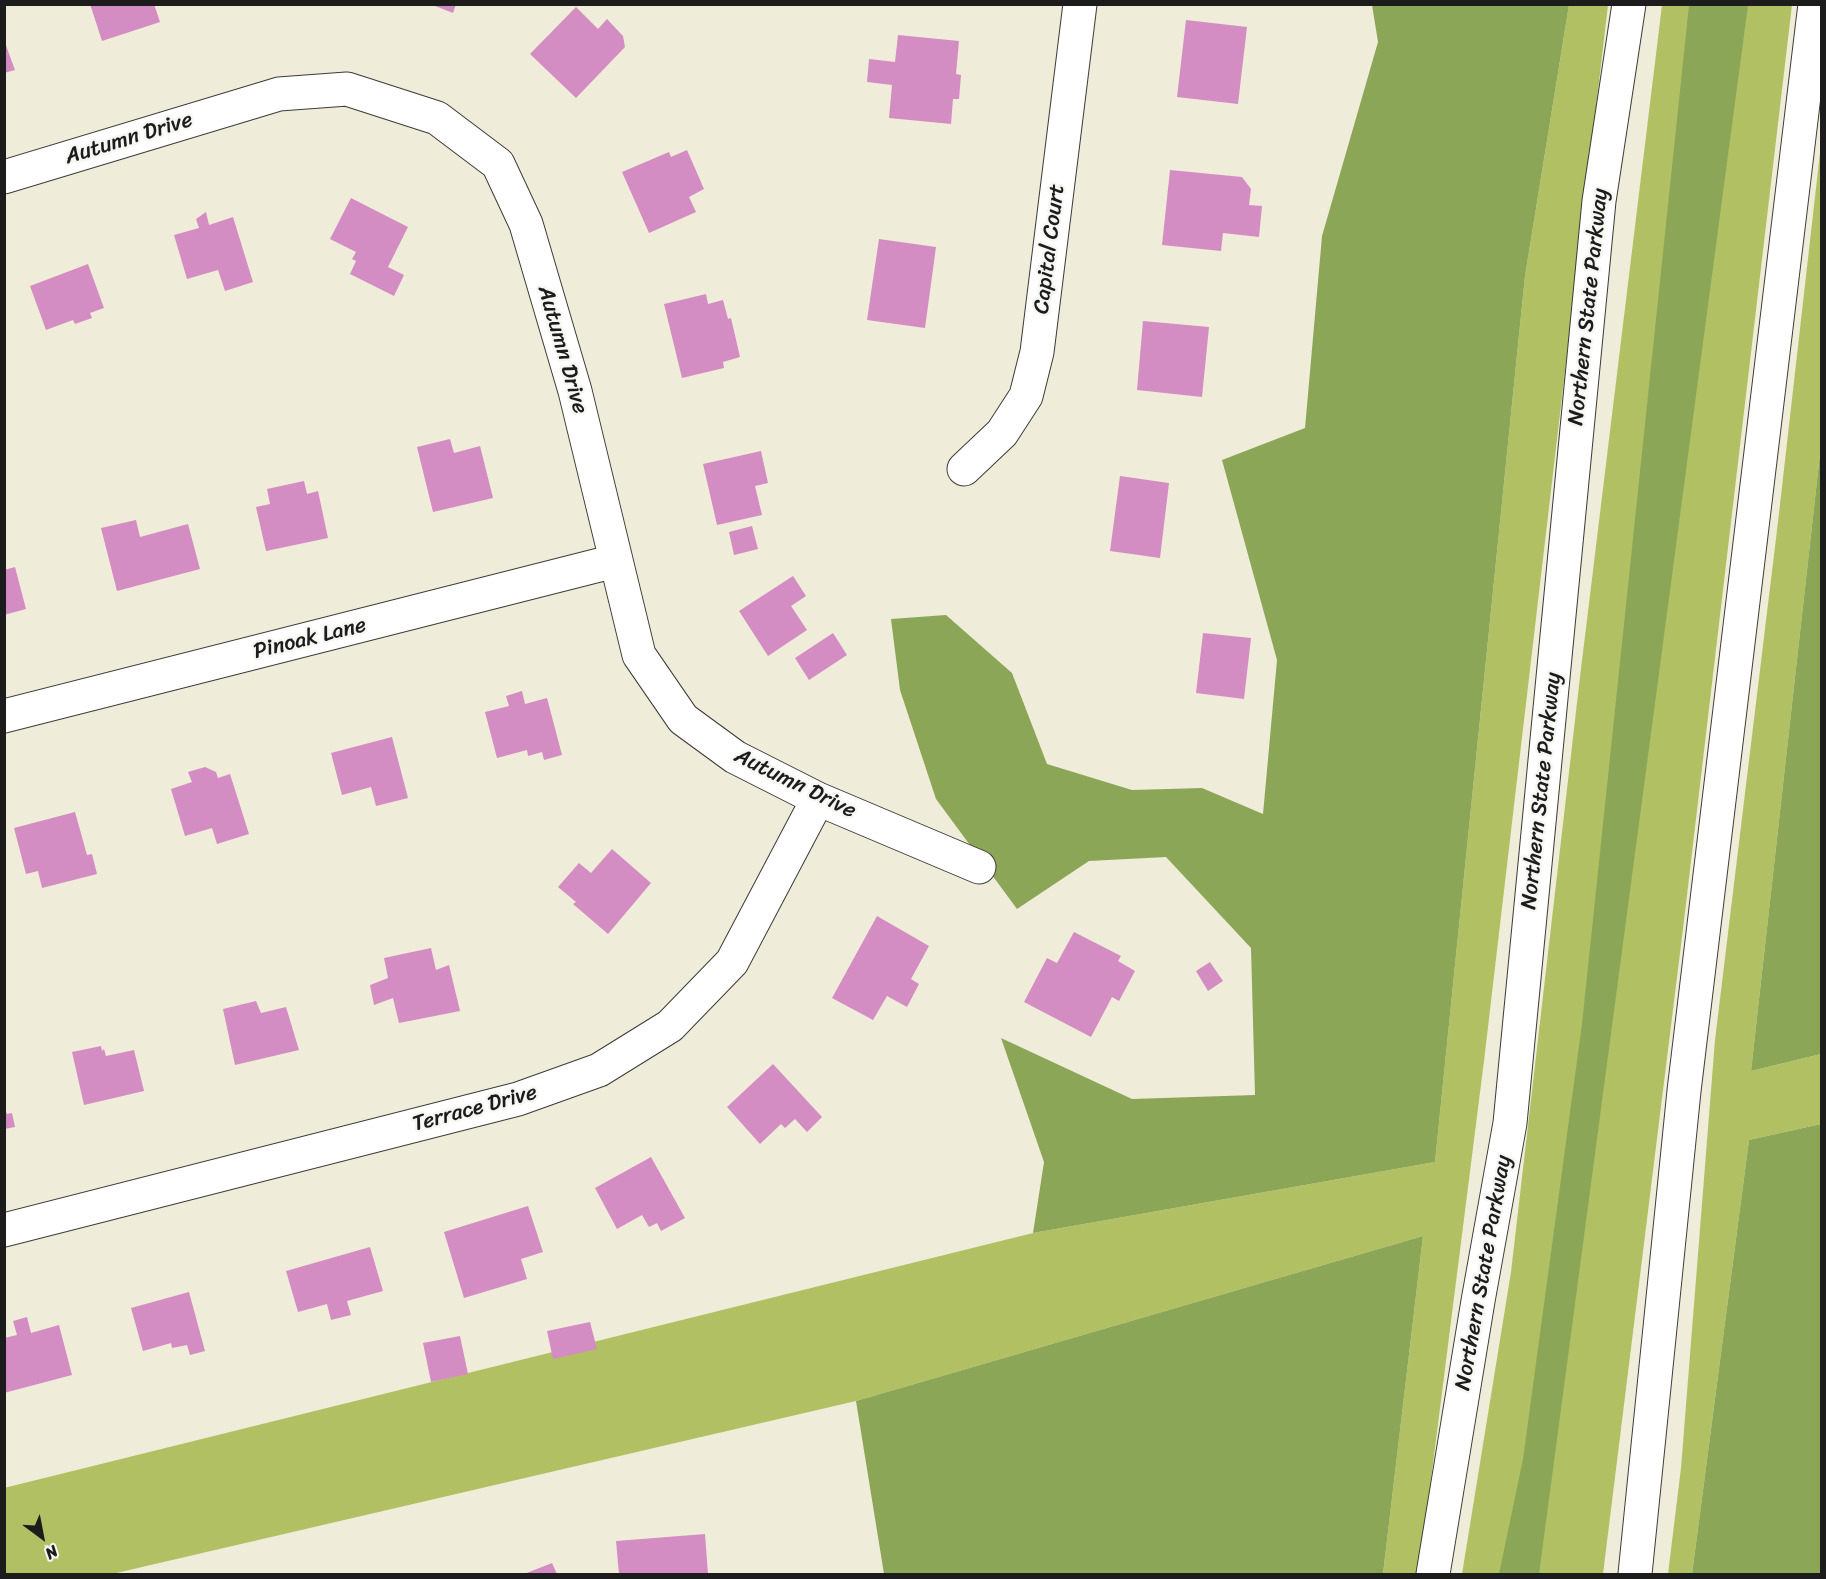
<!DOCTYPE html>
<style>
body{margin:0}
#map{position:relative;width:1826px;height:1579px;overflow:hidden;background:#f0ecda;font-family:Sriracha,sans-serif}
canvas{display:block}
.frame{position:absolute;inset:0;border:6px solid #1c1c1c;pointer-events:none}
.north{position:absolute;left:12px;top:1507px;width:60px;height:60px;-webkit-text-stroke:4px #f6f6f2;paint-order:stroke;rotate:148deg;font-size:16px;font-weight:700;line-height:24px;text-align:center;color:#1c1c1c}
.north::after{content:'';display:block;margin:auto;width:21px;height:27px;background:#1c1c1c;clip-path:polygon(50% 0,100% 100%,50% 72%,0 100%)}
</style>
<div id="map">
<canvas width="1826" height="1579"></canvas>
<div class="frame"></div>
<div class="north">N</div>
</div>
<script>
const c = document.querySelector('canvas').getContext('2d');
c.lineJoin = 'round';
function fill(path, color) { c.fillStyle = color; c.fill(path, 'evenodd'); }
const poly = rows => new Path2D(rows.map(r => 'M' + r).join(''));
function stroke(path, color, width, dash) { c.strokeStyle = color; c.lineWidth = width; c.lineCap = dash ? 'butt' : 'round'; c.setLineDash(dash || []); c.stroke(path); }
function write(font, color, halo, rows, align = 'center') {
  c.font = font + ' Sriracha,sans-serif'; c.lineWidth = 5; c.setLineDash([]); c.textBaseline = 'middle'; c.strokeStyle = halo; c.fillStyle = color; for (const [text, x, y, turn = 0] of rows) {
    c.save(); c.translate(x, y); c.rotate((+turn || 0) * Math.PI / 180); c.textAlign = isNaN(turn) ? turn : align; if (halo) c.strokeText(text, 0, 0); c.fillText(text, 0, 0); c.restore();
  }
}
const green = poly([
 [1569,5,1608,5,1484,1061,1419,1574,1383,1574,1423,1236,856,1401,112,1574,5,1574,4,1488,1033,1233,1435,1162,1525,276],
 [1662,5,1792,5,1683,929,1603,1574,1462,1574,1511,1272,1580,677],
 [1821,144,1821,445,1751,1071,1821,1054,1821,1124,1749,1140,1692,1574,1668,1574,1681,1468,1715,1040,1778,522]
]);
const forest = poly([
 [1372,5,1569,5,1525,276,1435,1162,1033,1233,1044,1162,1001,1038,1132,1099,1255,1095,1251,948,1166,857,1089,861,1017,909,936,799,900,690,891,619,946,615,1012,673,1047,764,1132,790,1202,788,1263,814,1277,660,1222,460,1305,428,1322,236,1378,42],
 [1689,5,1748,5,1539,1574,1499,1574,1523,1459,1582,1024],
 [1821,445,1821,1054,1751,1071],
 [1821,1124,1821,1574,1692,1574,1749,1140],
 [1423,1236,1383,1574,884,1574,856,1401]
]);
const building = poly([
 [90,4,154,4,160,22,102,41],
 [430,4,456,4,453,13],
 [576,7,598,29,607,19,623,36,625,47,576,98,530,54],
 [1186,20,1247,27,1238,104,1177,97],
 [898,35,959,41,956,74,961,75,959,99,953,99,951,124,889,118,892,85,867,82,869,59,895,62],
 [4,40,15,70,4,73],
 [687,150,704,189,689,197,696,212,649,233,622,172,669,152,671,157],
 [1170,170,1242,177,1251,189,1249,205,1262,206,1259,237,1223,233,1221,251,1162,245],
 [351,198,408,227,388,267,404,275,394,296,350,274,356,261,352,259,356,252,330,239],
 [206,212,209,225,233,217,253,282,225,291,218,270,187,279,174,235,199,228,196,219],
 [879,239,936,247,925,328,867,320],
 [88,264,104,308,90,313,92,318,75,324,73,320,46,330,30,286],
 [706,294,708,304,723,300,728,319,731,318,740,357,723,362,724,368,682,378,664,304],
 [1143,321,1209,327,1202,397,1137,390],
 [450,439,454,453,480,446,493,498,433,512,417,447],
 [761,451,768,483,755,486,762,515,717,525,703,464],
 [1120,476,1169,483,1160,558,1110,551],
 [304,481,307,494,318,491,328,538,266,551,256,507,270,504,267,489],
 [136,520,140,537,188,524,200,569,117,591,101,528],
 [752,526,758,549,734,555,729,532],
 [15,567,26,609,4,615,4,570],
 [793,576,806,596,791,606,807,630,768,656,739,611],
 [833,633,847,655,809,680,795,658],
 [1203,633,1251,638,1244,699,1196,693],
 [522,691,525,704,547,698,562,755,544,760,542,752,528,756,527,750,497,758,485,712,509,706,506,696],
 [392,737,408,798,376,806,371,787,342,795,331,753],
 [205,767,216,772,218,778,230,774,249,834,217,844,212,828,185,836,171,789,192,782,188,772],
 [75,812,87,855,92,854,97,874,42,888,38,871,26,874,14,828],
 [612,849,651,883,608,934,573,904,576,902,558,887,579,863,591,873],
 [877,916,929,946,911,979,919,984,907,1007,887,996,873,1020,832,998],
 [1074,932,1121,956,1118,961,1135,971,1119,1001,1112,997,1091,1037,1024,1002,1047,958,1057,963],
 [431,948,436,970,449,965,460,1011,399,1023,393,998,374,1005,370,985,388,978,384,958],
 [1210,962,1223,981,1208,991,1196,971],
 [256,1001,261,1013,286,1007,299,1050,235,1065,223,1009],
 [101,1046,102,1051,104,1049,106,1056,134,1050,144,1091,84,1105,72,1052],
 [773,1064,822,1117,807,1132,795,1119,785,1128,781,1124,760,1144,727,1107],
 [4,1107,7,1114,12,1113,15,1127,4,1129],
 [651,1157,685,1218,661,1231,657,1223,649,1227,642,1215,617,1229,595,1188],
 [528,1206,543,1252,521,1259,527,1279,464,1298,444,1232],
 [370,1247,383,1291,347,1301,351,1315,331,1320,327,1304,298,1312,286,1271],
 [189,1292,205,1351,190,1355,187,1345,172,1348,171,1343,143,1351,131,1308],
 [27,1317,31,1333,59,1325,72,1375,4,1393,4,1338,17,1335,13,1321],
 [590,1322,597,1349,553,1359,547,1331],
 [460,1336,468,1374,431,1382,423,1343],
 [705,1534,708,1574,619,1574,616,1541],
 [552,1563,557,1574,524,1574]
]);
const street = poly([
 [4,177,279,94,347,89,437,118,498,164,526,224,575,391,639,655,683,719,735,757,818,799,979,867],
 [964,469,1002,433,1026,396,1037,352,1080,4],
 [4,716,615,561],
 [4,1230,518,1099,599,1070,670,1026,732,962,818,799]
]);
const highway = poly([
 [1433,1574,1478,1301,1510,1123,1599,201,1629,4],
 [1635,1574,1684,1091,1815,4]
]);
const streetNames = [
 ["Autumn Drive",129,139,-17],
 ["Capital Court",1050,249,-83],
 ["Northern State Parkway",1589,307,-84],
 ["Autumn Drive",562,350,74],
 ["Pinoak Lane",310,639,-14],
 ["Autumn Drive",795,784,26],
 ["Northern State Parkway",1542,791,-84],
 ["Terrace Drive",475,1109,-15],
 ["Northern State Parkway",1484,1273,-80]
];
fill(green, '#b1c062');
fill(forest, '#8ca658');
fill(building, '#d38dc2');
stroke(street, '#3c3b38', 35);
stroke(highway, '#3c3b38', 35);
stroke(street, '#fff', 33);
stroke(highway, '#fff', 33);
write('22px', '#1c1c1c', '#f6f6f2', streetNames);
</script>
